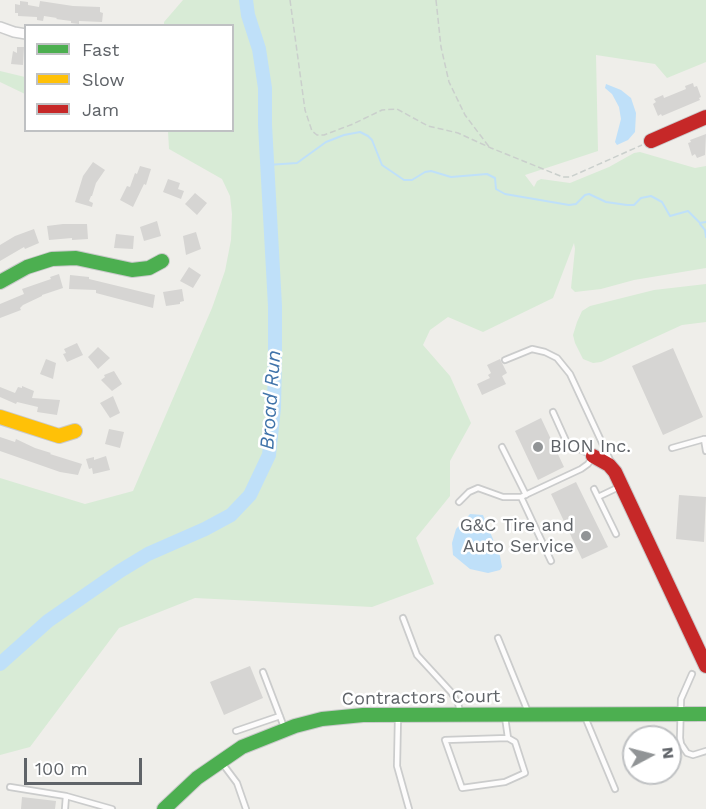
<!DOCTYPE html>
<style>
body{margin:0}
#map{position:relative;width:706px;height:809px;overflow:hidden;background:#efeeea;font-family:"Work Sans",sans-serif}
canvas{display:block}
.legend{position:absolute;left:24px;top:24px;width:210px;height:108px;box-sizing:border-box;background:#fff;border:2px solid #bfc1c3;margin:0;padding:8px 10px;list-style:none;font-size:18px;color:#5f6368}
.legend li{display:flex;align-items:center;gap:12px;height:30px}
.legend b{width:30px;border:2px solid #bfc1c3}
.north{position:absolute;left:622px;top:725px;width:60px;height:60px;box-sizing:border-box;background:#fff;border:2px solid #bfc1c3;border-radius:50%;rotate:83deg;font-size:16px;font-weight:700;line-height:24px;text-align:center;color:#5f6368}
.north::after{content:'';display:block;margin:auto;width:21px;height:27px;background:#919496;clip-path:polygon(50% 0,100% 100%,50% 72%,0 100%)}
.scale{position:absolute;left:24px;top:758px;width:118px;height:27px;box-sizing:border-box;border:3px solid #5f6368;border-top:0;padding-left:8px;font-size:18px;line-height:21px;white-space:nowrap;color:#5f6368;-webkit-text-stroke:4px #fff;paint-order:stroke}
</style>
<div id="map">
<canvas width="706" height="809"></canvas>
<ul class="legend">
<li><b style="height:8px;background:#4caf50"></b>Fast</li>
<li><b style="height:8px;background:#ffc107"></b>Slow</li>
<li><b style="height:8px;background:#c62828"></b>Jam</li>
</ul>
<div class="north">N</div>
<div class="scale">100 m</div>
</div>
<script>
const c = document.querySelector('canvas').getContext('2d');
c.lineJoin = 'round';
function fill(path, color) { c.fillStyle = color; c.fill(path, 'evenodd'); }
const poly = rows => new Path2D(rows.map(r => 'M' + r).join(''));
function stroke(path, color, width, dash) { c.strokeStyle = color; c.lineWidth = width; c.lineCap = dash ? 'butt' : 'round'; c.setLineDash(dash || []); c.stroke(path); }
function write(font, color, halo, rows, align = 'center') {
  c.font = font + ' "Work Sans",sans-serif'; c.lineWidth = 5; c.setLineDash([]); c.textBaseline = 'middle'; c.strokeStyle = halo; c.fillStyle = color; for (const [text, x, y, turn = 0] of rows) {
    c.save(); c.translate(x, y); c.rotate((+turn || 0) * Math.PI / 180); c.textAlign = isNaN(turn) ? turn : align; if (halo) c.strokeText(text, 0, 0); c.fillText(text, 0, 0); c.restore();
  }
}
const green = poly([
 [183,0,706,0,706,62,667,78,655,64,596,55,598,151,525,175,534,187,537,181,541,179,570,183,609,167,634,153,640,152,695,168,706,166,706,268,634,280,601,289,575,292,571,288,575,249,574,243,553,298,483,332,448,317,430,330,423,345,450,376,471,423,450,461,450,496,416,538,434,584,372,607,195,598,119,628,30,747,0,755,0,478,85,504,133,491,212,308,225,271,231,240,232,214,230,196,222,179,169,149,168,131,232,130,232,26,164,25,164,22],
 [0,71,25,77,25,94,0,82],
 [706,284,706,322,682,325,601,362,593,363,583,359,575,343,573,335,577,322,582,311,590,306,654,290]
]);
const water = poly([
 [606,84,621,90,631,98,636,113,635,132,628,140,617,145,615,142,621,119,619,107,612,94,605,88],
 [470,514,483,515,500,556,502,567,500,570,488,573,470,569,453,555,452,543,456,529]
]);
const stream = poly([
 [267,165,297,163,326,142,344,135,360,132,368,136,372,140,382,165,404,180,412,180,425,172,431,171,451,177,487,174,495,178,496,189,505,194,569,205,576,204,585,195,589,194,606,202,627,205,634,205,641,198,651,196,662,202,670,216,688,211,700,223,706,222],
 [700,224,705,230,706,237]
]);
const river = poly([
 [0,664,48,621,120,571,148,554,205,529,231,515,250,495,269,455,274,408,275,357,275,306,265,125,265,88,259,49,248,15,246,0]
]);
const building = poly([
 [20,1,28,2,28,5,39,7,40,1,73,6,100,7,100,12,103,13,102,22,79,21,79,24,71,23,71,21,56,19,57,18,44,16,43,21,37,20,37,17,18,16,18,13,15,13,15,4,20,5],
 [17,47,24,47,23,65,11,64,13,51,17,53],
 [693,83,694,87,697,86,701,97,699,98,700,100,662,116,661,114,658,116,653,104,656,102,654,99,663,95,664,98,686,89,685,86],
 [706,134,705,155,697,158,695,154,692,156,688,143,691,142,690,140],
 [93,162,105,170,96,183,92,196,91,196,89,201,93,203,92,207,75,202,83,176],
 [140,166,151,169,146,185,144,184,133,207,120,200,127,186,130,187,135,173,137,174],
 [168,179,180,183,178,189,184,191,181,199,163,192],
 [195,193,207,203,197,215,185,204],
 [157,221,161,236,144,241,140,227],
 [63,224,87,224,88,239,72,240,72,238,49,240,47,226],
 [34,229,39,243,25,249,24,247,0,261,0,245,15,236],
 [196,232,201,249,186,255,183,236],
 [116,234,134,236,133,249,114,248],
 [189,267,201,275,193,288,180,281],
 [59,274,63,288,42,295,42,296,23,305,20,308,21,310,0,318,0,304,24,294,22,289,51,279,50,277],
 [70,275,89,277,89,279,155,295,153,308,96,293,96,290,69,289],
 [182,289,184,301,180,302,180,304,166,306,163,292],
 [77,343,83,355,67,362,63,354,66,353,64,349],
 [98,347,110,358,98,369,88,357],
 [673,348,703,417,663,435,632,366],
 [46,359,56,363,53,379,40,374],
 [500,359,507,373,502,376,506,384,482,395,477,384,490,378,488,375,491,373,487,365],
 [114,371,122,384,112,391,101,380,105,377,104,375],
 [22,386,34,391,32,398,60,400,57,415,37,412,38,407,17,402,16,404,0,397,0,387,15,393,18,387,22,388],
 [113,396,120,413,110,418,100,403],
 [541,418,564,467,538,480,515,431],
 [109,429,124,432,120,448,105,444],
 [0,437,15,442,16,439,35,448,51,453,50,454,82,464,78,475,60,472,0,451],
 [106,456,110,470,93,474,92,468,89,469,86,459,94,457,94,460],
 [576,482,608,547,582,559,551,494],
 [679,495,706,497,704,542,676,539],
 [250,666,263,698,224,715,210,682],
 [22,797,56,801,55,809,21,809]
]);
const path = poly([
 [290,0,305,110,312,131,317,135,324,135,353,124,382,110,397,109,428,126,458,133,491,148,563,177,570,177,642,145],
 [436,0,441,47,449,82,465,115,490,148]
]);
const lane = poly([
 [505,360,532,349,545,352,557,358,570,374,610,460],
 [706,439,704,439,706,451],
 [502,447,526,495],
 [672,448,704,439],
 [594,489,616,534],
 [598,497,619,487],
 [459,502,469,492,478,488,503,497,521,497],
 [551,561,521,497,581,469,588,464,593,456,567,443,553,412],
 [403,618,417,655,451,692,458,703,460,712],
 [498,638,528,712],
 [263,672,284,727],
 [692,674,681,699,680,738,681,744,687,753,693,755,706,751],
 [398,717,397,766,409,809],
 [505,717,508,738,515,742,525,773,505,782,462,788,445,740,508,738],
 [585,717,615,789],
 [236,731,280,716],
 [222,763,237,783,246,809],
 [10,787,66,796],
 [65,809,66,796,112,809]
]);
const street = poly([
 [0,27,14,32,26,34]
]);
const fast = poly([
 [0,282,27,267,52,259,76,258,132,270,149,268,162,261],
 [164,809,197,778,242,747,295,726,322,719,363,715,706,714]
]);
const slow = poly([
 [0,417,59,436,75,431]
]);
const jam = poly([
 [651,141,706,117],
 [593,456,609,465,615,472,706,666]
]);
const markers = [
 [538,447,6,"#919496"],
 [586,536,6,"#919496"]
];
const poiNames = [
 ["BION Inc.",550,447],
 ["G&C Tire and",574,526,"right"],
 ["Auto Service",574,547,"right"]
];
const streetNames = [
 ["Contractors Court",421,698,-1]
];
const waterNames = [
 ["Broad Run",271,400,-86]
];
fill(green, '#d8ebd6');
fill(water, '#bfe0f9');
stroke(stream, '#bfe0f9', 2);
stroke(river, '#bfe0f9', 14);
fill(building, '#d6d5d3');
stroke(lane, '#cbcccc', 8);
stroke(street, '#cbcccc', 12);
stroke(fast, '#cacacb', 16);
stroke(slow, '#cacacb', 16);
stroke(jam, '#cacacb', 16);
stroke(path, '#cacfcc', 1.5, [6, 3]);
stroke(lane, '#fdfcfc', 4.5);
stroke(street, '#fdfcfc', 9);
stroke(fast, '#4caf50', 14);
stroke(slow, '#ffc107', 14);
stroke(jam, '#c62828', 14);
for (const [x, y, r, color] of markers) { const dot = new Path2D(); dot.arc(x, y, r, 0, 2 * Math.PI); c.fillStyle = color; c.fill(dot); stroke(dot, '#fff', 2); }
write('18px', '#5f6368', '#fff', poiNames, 'left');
write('18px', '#5f6368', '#fff', streetNames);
write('italic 20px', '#4174aa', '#fff', waterNames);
</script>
